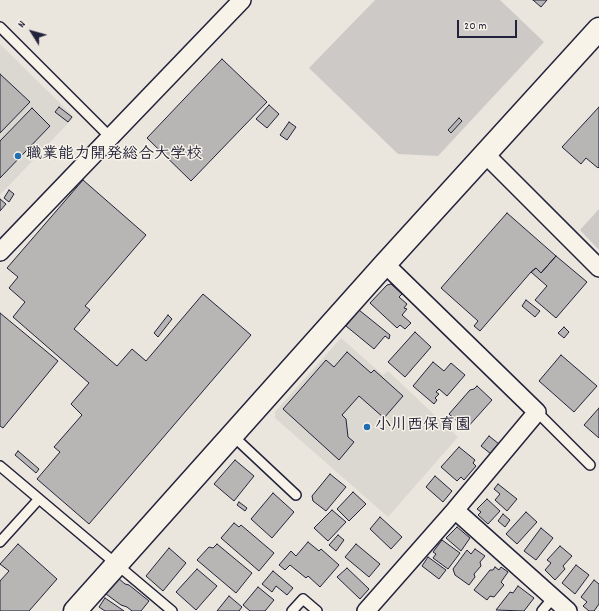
<!DOCTYPE html>
<meta charset="utf-8">
<style>
body{margin:0}
#map{position:relative;width:599px;height:611px;overflow:hidden;background:#eae6de;font-family:Dekko,sans-serif}
canvas{display:block}
.north{position:absolute;left:12px;top:12px;width:40px;height:40px;-webkit-text-stroke:3px #f7f3e8;paint-order:stroke;rotate:307deg;font-size:11px;font-weight:700;line-height:16px;text-align:center;color:#22223b}
.north::after{content:'';display:block;margin:auto;width:14px;height:18px;background:#22223b;clip-path:polygon(50% 0,100% 100%,50% 72%,0 100%)}
.scale{position:absolute;left:457px;top:20px;width:60px;height:18px;box-sizing:border-box;border:2px solid #22223b;border-top:0;padding-left:5px;font-size:12px;line-height:14px;white-space:nowrap;color:#22223b;-webkit-text-stroke:3px #f7f3e8;paint-order:stroke}
</style>
<div id="map">
<canvas width="599" height="611"></canvas>
<div class="north">N</div>
<div class="scale">20 m</div>
</div>
<script>
const c = document.querySelector('canvas').getContext('2d');
c.lineJoin = 'round';
function fill(path, color) { c.fillStyle = color; c.fill(path, 'evenodd'); }
const poly = rows => new Path2D(rows.map(r => 'M' + r).join(''));
function stroke(path, color, width, dash) { c.strokeStyle = color; c.lineWidth = width; c.lineCap = dash ? 'butt' : 'round'; c.setLineDash(dash || []); c.stroke(path); }
function write(font, color, halo, rows, align = 'center') {
  c.font = font + ' Dekko,"Klee One",sans-serif'; c.lineWidth = 3; c.setLineDash([]); c.textBaseline = 'middle'; c.strokeStyle = halo; c.fillStyle = color; for (const [text, x, y, turn = 0] of rows) {
    c.save(); c.translate(x, y); c.rotate((+turn || 0) * Math.PI / 180); c.textAlign = isNaN(turn) ? turn : align; if (halo) c.strokeText(text, 0, 0); c.fillText(text, 0, 0); c.restore();
  }
}
const built = poly([
 [0,44,74,117,0,195],
 [341,338,383,375,388,371,458,437,388,517,275,418,275,412]
]);
const green = poly([
 [375,0,500,0,544,42,438,156,398,154,309,68],
 [599,209,599,250,580,230]
]);
const building = poly([
 [533,0,547,0,541,7,533,0],
 [222,59,267,102,191,181,147,138,222,59],
 [0,74,30,102,0,133,0,74],
 [269,105,279,114,267,128,256,119,269,105],
 [59,107,72,117,68,122,55,112,59,107],
 [599,107,599,167,598,168,586,158,581,164,562,147,599,107],
 [32,108,50,126,0,178,0,141,32,108],
 [459,118,462,121,451,133,448,130,459,118],
 [289,122,296,127,287,140,280,135,289,122],
 [83,180,146,235,85,306,90,310,74,329,117,366,132,349,146,361,203,294,251,335,89,524,37,479,60,452,54,447,82,415,71,404,89,383,13,317,25,302,9,288,18,277,7,268,83,180],
 [9,190,14,194,9,202,4,198,9,190],
 [0,199,6,204,0,211,0,199],
 [507,213,556,256,541,273,536,268,531,272,480,331,474,326,478,321,441,288,507,213],
 [556,256,587,282,556,318,535,300,547,286,531,272,536,268,541,273,556,256],
 [391,284,402,294,399,297,407,304,404,308,407,309,402,315,411,323,405,329,400,325,397,328,370,303,387,285,391,284],
 [526,300,540,311,535,317,522,306,526,300],
 [359,310,390,335,389,339,385,336,374,349,346,326,359,310],
 [0,313,58,361,3,428,0,426,0,313],
 [168,315,172,319,158,337,154,333,168,315],
 [564,327,569,332,564,338,558,333,564,327],
 [415,332,431,347,405,377,388,362,415,332],
 [347,352,371,373,374,370,403,396,384,418,359,396,342,415,346,419,348,437,354,442,339,460,283,409,326,360,334,367,347,352],
 [561,355,597,386,574,412,539,381,561,355],
 [433,362,444,371,451,363,465,375,447,396,439,389,436,392,439,394,435,398,437,400,434,404,413,386,433,362],
 [477,386,492,400,466,429,449,414,470,390,474,389,477,386],
 [599,408,599,438,584,425,599,408],
 [489,436,499,444,491,454,481,446,489,436],
 [459,447,475,460,473,463,476,466,464,480,461,477,457,481,441,467,459,447],
 [18,451,39,469,36,473,15,455,18,451],
 [235,460,254,476,234,501,214,484,235,460],
 [330,474,346,487,326,511,313,501,312,496,330,474],
 [435,476,452,491,443,502,426,487,435,476],
 [498,484,517,499,507,511,495,500,500,494,494,489,498,484],
 [353,492,366,504,349,521,337,509,353,492],
 [273,493,294,512,272,538,251,519,273,493],
 [487,499,500,511,488,524,478,515,481,512,477,509,487,499],
 [239,502,247,508,245,511,237,505,239,502],
 [332,510,346,522,328,541,314,528,332,510],
 [526,512,537,522,517,544,506,534,526,512],
 [503,514,510,520,505,527,498,521,503,514],
 [380,517,402,537,391,549,370,529,380,517],
 [234,523,239,527,241,525,274,553,259,571,221,538,234,523],
 [457,527,470,538,461,551,446,538,457,527],
 [541,528,553,538,536,560,524,551,541,528],
 [338,535,344,540,336,551,329,545,338,535],
 [442,540,460,553,448,569,433,558,436,554,433,552,442,540],
 [308,542,319,551,321,549,339,565,320,587,308,576,306,578,290,565,285,570,279,565,291,551,296,556,308,542],
 [18,544,57,579,29,611,0,611,0,581,9,571,0,564,18,544],
 [217,544,252,573,236,593,197,560,209,547,213,548,217,544],
 [356,544,380,564,369,577,345,557,356,544],
 [560,546,572,556,563,566,565,569,555,580,545,570,551,563,547,560,560,546],
 [169,548,186,563,163,591,146,576,169,548],
 [475,549,485,556,480,562,481,566,474,574,475,577,469,585,455,575,453,569,467,550,471,554,475,549],
 [428,557,446,570,439,579,422,566,428,557],
 [576,565,589,575,575,594,562,583,576,565],
 [495,567,499,570,501,567,508,572,501,582,504,585,494,597,490,596,487,600,474,590,490,570,493,570,495,567],
 [347,568,369,589,360,599,337,577,347,568],
 [197,569,217,586,196,610,176,592,197,569],
 [273,571,293,588,287,595,276,586,272,592,262,584,273,571],
 [118,578,125,584,129,585,149,601,141,611,132,611,127,607,121,605,106,594,118,578],
 [594,580,599,584,599,604,594,611,589,611,583,606,587,602,581,597,594,580],
 [518,586,534,598,524,611,496,610,510,592,513,593,518,586],
 [258,587,274,600,265,611,250,611,243,605,258,587],
 [229,596,242,607,239,611,217,611,229,596],
 [105,598,124,611,105,611,99,607,105,598]
]);
const lane = poly([
 [0,27,110,137],
 [537,412,590,465],
 [232,435,296,495],
 [0,466,172,611],
 [0,542,38,500],
 [292,611,303,599,317,611],
 [542,611,553,598]
]);
const street = poly([
 [486,155,599,268],
 [0,252,242,0],
 [455,510,568,611],
 [366,611,455,510,537,412,385,264]
]);
const secondary = poly([
 [75,611,385,264,599,29]
]);
const markers = [
 [18,156,4,"#1f6fb2"],
 [367,427,4,"#1f6fb2"]
];
const poiNames = [
 ["職業能力開発総合大学校",26,156],
 ["小川西保育園",375,427]
];
fill(built, '#dbd8d2');
fill(green, '#cdc9c6');
fill(building, '#b8b6b5');
stroke(building, '#22223b', 1);
stroke(lane, '#22223b', 12);
stroke(street, '#22223b', 20);
stroke(secondary, '#22223b', 25);
stroke(lane, '#f7f3e8', 9);
stroke(street, '#f7f3e8', 17);
stroke(secondary, '#f7f3e8', 22);
for (const [x, y, r, color] of markers) { const dot = new Path2D(); dot.arc(x, y, r, 0, 2 * Math.PI); c.fillStyle = color; c.fill(dot); stroke(dot, '#f7f3e8', 1.5); }
write('bold 16px', '#22223b', '#f7f3e8', poiNames, 'left');
</script>
